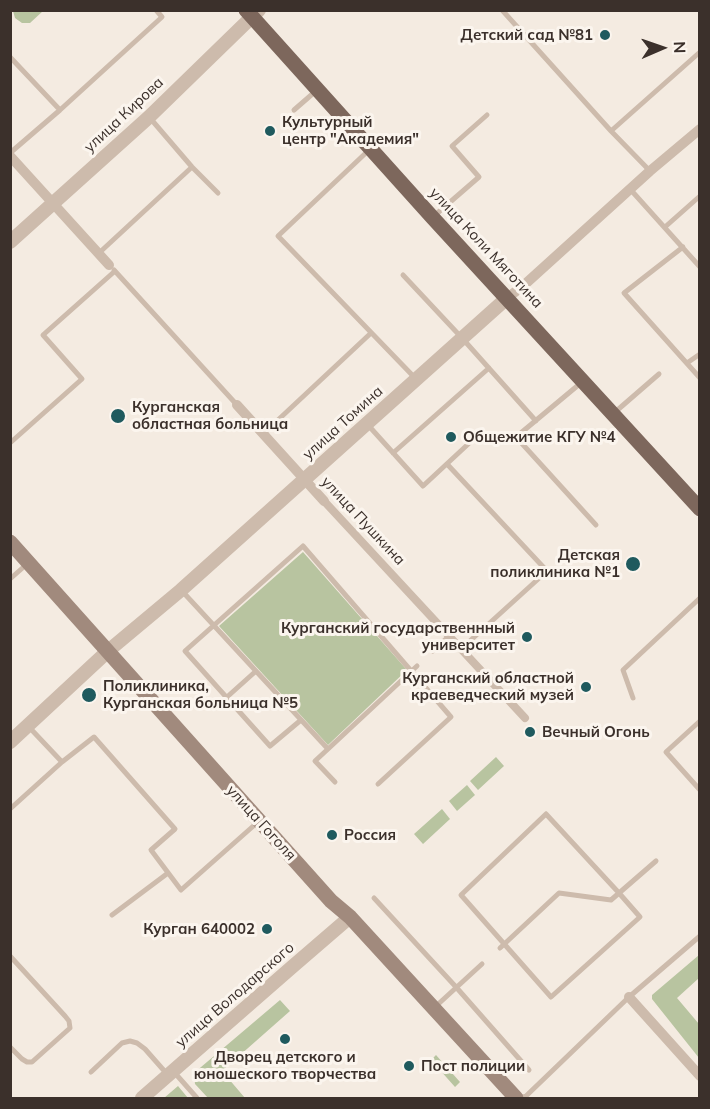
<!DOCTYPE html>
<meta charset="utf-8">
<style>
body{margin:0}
#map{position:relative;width:710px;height:1109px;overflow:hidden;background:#f4ebe1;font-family:Mulish,sans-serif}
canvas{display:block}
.frame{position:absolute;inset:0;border:12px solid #3b302b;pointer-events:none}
.north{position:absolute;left:632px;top:18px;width:60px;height:60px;-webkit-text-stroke:4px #fbf5ee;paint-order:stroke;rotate:88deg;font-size:16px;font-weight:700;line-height:24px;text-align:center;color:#3b302b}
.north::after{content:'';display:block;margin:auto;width:21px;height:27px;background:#3b302b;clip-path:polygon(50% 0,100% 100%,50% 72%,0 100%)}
</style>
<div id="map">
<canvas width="710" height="1109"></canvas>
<div class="frame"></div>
<div class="north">N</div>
</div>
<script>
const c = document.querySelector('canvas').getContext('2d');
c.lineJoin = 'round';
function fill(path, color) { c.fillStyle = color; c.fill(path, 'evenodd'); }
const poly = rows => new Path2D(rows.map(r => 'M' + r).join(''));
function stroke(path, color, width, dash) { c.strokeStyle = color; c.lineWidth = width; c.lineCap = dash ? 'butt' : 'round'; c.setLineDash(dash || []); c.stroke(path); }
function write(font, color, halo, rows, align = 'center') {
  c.font = font + ' Mulish,sans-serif'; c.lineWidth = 6; c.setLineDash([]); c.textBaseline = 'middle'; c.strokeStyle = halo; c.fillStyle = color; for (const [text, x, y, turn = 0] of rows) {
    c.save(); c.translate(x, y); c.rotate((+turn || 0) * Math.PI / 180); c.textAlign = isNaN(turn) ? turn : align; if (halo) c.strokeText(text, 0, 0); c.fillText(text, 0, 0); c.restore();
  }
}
const green = poly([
 [13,11,13,10,43,11,30,23,22,23,15,18],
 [303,552,407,670,328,745,219,626],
 [496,757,504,766,478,790,470,781],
 [467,785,475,795,457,811,449,801],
 [442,809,450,819,423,844,414,834],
 [699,955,699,978,677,998,699,1024,699,1058,652,999,652,995],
 [280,1000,290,1011,222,1071,245,1098,208,1098,195,1084,194,1073],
 [436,1055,460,1082,455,1087,431,1060],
 [178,1086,188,1098,164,1098]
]);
const service = poly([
 [502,10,611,131],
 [10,57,60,110,10,153],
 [60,110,162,17,156,10],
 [294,110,317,90],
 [150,118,192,167,218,193],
 [370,149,278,236,416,379],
 [650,171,611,131,700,52],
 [630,189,700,267],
 [434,216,479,177,452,146,487,115],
 [665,227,700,196],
 [683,247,624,293,700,378],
 [99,253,192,167],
 [114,270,237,405],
 [403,275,462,338,536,421],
 [687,363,700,354],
 [614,413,659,374],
 [368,425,423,486,479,434,516,437,582,382],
 [263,434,371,333],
 [516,437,596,525],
 [10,443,82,379,43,335,115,271],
 [393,453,489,368],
 [447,464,547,571,461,649],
 [10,579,27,564],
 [182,591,328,749,417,666],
 [433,651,449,636],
 [227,697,256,671],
 [633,698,623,670,700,598],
 [301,720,270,746,185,651,303,546,451,717,378,784],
 [700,721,666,752,700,790],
 [28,726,62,762],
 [328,749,315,761,335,782],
 [10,809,62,762,94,737,175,829,151,850,181,890,259,821],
 [546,814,619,893,640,917,551,997,461,895,546,814],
 [374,898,456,987,529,1070],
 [112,915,168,873],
 [500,948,559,893,611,900,656,861],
 [10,956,65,1016,69,1021,70,1028,32,1062,27,1062,22,1059,10,1047],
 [435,1007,482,964],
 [91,1072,122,1043,130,1041,137,1043,145,1049,167,1074],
 [174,1072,197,1098],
 [518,1096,525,1097,629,997,700,936]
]);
const pedestrian = poly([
 [324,501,525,718]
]);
const minor = poly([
 [10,156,109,265],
 [507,298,523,286,650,171,700,129],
 [237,405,324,501],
 [629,997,700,1076]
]);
const tertiary = poly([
 [10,242,149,117,259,10],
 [10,742,108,651,181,590,507,298],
 [142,1098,292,967,350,917]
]);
const secondary = poly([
 [10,542,331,901,350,917,516,1098]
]);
const primary = poly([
 [246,10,432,217,700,509]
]);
const markers = [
 [605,35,6,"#1f5a5e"],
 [270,131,6,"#1f5a5e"],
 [118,416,8,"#1f5a5e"],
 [451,437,6,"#1f5a5e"],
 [633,564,8,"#1f5a5e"],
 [527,637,6,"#1f5a5e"],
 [586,687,6,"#1f5a5e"],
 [89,695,8,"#1f5a5e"],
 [530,732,6,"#1f5a5e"],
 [332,835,6,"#1f5a5e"],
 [267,929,6,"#1f5a5e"],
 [285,1039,6,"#1f5a5e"],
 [409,1066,6,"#1f5a5e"]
];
const poiNames = [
 ["Детский сад №81",593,35,"right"],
 ["Культурный",282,122],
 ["центр \"Академия\"",282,139],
 ["Курганская",132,407],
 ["областная больница",132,424],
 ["Общежитие КГУ №4",463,437],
 ["Детская",620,555,"right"],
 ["поликлиника №1",620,572,"right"],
 ["Курганский государственнный",515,628,"right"],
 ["университет",515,645,"right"],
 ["Курганский областной",574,678,"right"],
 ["краеведческий музей",574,695,"right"],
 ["Поликлиника,",103,686],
 ["Курганская больница №5",103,703],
 ["Вечный Огонь",542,732],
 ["Россия",344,835],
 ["Курган 640002",255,929,"right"],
 ["Дворец детского и",285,1057,"center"],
 ["юношеского творчества",285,1074,"center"],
 ["Пост полиции",421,1066]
];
const streetNames = [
 ["улица Кирова",124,115,-43],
 ["улица Коли Мяготина",486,248,47],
 ["улица Томина",343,423,-42],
 ["улица Пушкина",363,521,47],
 ["улица Гоголя",261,823,48],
 ["улица Володарского",235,995,-41]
];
fill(green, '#b8c4a0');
stroke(service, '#cdbbac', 5);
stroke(pedestrian, '#cdbbac', 8);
stroke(minor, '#cdbbac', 10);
stroke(tertiary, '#cdbbac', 14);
stroke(secondary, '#a18a7d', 15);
stroke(primary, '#7d675c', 15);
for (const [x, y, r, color] of markers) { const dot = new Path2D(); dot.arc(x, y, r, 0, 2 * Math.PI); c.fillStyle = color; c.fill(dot); stroke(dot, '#fbf5ee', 2); }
write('bold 15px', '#3b302b', '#fbf5ee', poiNames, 'left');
write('15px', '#3b302b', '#fbf5ee', streetNames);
</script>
